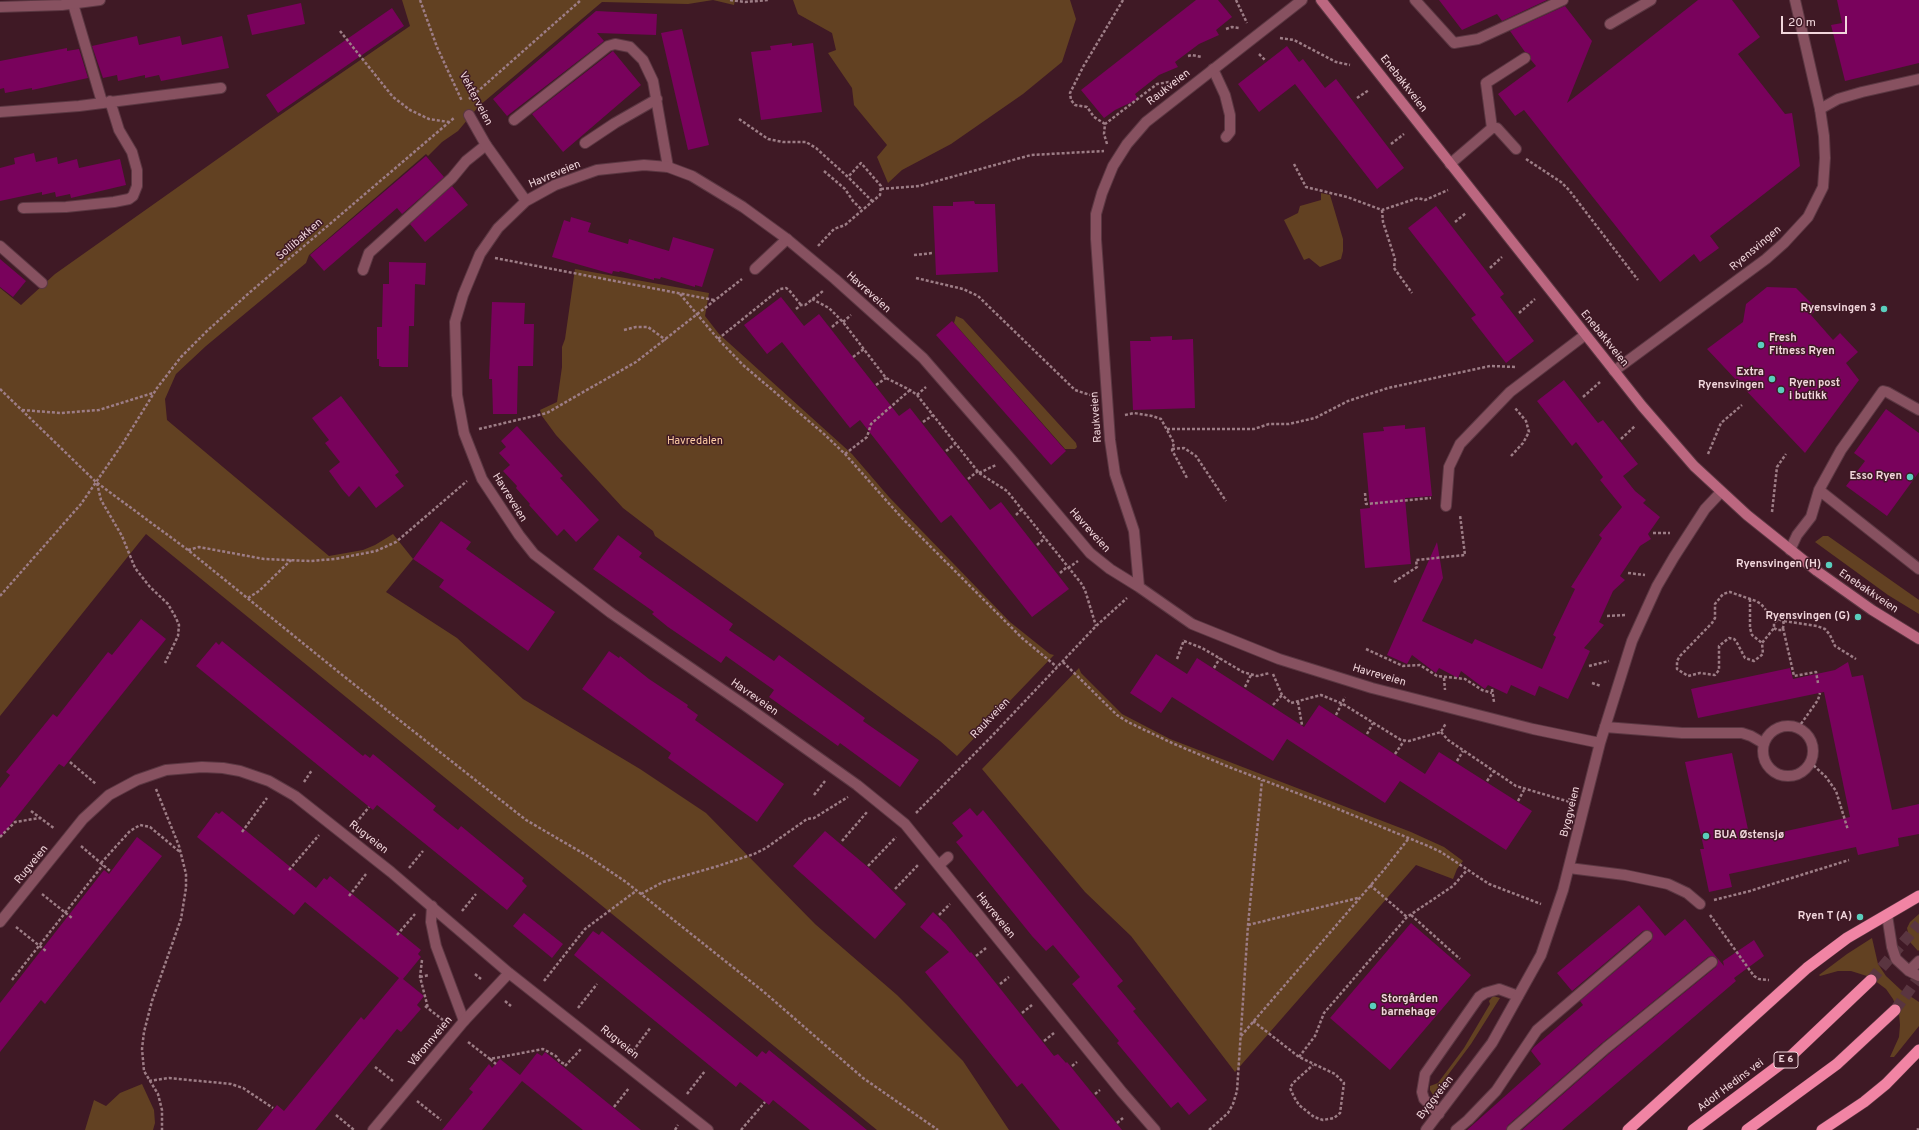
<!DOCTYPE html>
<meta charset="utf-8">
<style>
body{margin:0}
#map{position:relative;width:1919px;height:1130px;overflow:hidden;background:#3f1925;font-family:Overpass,sans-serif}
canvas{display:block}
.scale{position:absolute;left:1781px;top:16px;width:66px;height:18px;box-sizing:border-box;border:2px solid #f1d6dc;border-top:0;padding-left:5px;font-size:12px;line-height:14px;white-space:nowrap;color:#f1d6dc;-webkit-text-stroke:3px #3f1925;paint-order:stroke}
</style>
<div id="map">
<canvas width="1919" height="1130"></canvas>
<div class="scale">20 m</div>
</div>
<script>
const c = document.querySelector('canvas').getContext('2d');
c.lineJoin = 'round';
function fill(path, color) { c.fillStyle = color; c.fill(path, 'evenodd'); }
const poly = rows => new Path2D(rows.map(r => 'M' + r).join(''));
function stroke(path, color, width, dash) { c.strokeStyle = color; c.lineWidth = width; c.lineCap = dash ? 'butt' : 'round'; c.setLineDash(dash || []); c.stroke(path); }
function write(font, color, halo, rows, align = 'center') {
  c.font = font + ' Overpass,sans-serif'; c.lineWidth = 3; c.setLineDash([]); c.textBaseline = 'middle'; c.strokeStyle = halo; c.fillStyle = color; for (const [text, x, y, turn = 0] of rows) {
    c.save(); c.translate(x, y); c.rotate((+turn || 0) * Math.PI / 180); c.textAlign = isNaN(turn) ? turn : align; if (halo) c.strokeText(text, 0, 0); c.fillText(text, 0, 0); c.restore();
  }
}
const green = poly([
 [402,0,735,0,734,5,713,0,688,4,602,2,479,106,458,131,442,142,428,156,426,154,309,255,306,263,206,346,176,374,165,399,167,420,329,556,363,550,375,545,393,534,413,559,386,592,457,638,523,699,640,769,706,813,815,924,897,995,963,1061,1009,1130,877,1130,146,534,0,716,0,288,21,305,55,274,267,124,410,26],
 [793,0,1070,0,1076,19,1062,62,1023,94,951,144,902,170,888,183,877,157,887,145,854,105,852,88,828,53,836,50,832,33,798,14],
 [1321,193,1330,195,1343,239,1343,251,1341,259,1320,267,1309,258,1304,260,1284,220,1298,213,1300,206,1321,200],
 [575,269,709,293,705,316,719,334,852,454,889,497,1010,622,1050,654,1054,655,957,756,940,741,790,632,655,536,653,531,623,508,556,435,542,416,540,410,557,402,562,367,562,347,565,339],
 [956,316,963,319,1076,443,1077,447,1075,449,1065,449,954,323],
 [1823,536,1828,536,1919,600,1919,614,1888,595,1815,542],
 [1079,668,1081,673,1122,714,1170,739,1411,832,1444,847,1463,861,1457,869,1453,879,1416,865,1235,1072,1131,936,1085,892,982,769],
 [1919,914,1919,950,1918,951,1910,942,1907,928,1910,922],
 [1872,938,1878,964,1886,976,1901,990,1919,1002,1919,1026,1894,1057,1890,1057,1899,1037,1900,1025,1899,1013,1893,999,1886,989,1870,977,1851,971,1838,971,1820,976,1819,975,1847,954],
 [1493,996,1500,998,1471,1044,1433,1095,1430,1090,1430,1086,1438,1083,1464,1048,1490,1004,1489,1001],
 [142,1084,154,1110,155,1123,153,1130,85,1130,94,1100,106,1106,120,1093]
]);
const building = poly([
 [1196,0,1218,0,1232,17,1216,30,1219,35,1199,44,1175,62,1178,67,1159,75,1135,94,1138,99,1115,110,1104,118,1081,90],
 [1439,0,1547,0,1502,21,1497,14,1462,30],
 [1698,0,1732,0,1760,37,1738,54,1785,114,1792,113,1800,166,1710,236,1719,248,1700,262,1694,254,1660,282,1524,110,1515,116,1498,94,1536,66,1531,60,1530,54,1525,52,1510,31,1565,6,1592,41,1567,103],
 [1837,0,1919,0,1919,63,1845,81,1831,25,1842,23],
 [301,3,305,24,252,35,247,15],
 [392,8,404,26,278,113,266,95],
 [596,11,657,14,656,35,597,33,604,41,507,116,493,99],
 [682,29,709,145,688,150,661,33],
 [137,36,139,45,180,36,182,45,222,36,229,68,161,81,159,75,145,78,145,75,118,81,117,75,103,78,92,46],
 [792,43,792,46,813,43,822,112,761,120,751,52,771,50,770,46],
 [1287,46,1299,62,1303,59,1325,88,1336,79,1404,168,1377,189,1295,84,1259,112,1238,84],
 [67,48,67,51,79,49,88,78,32,90,32,88,5,93,4,88,0,89,0,61],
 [613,51,641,85,563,152,532,114],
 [34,153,36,162,57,157,58,164,77,159,79,168,120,159,126,185,71,198,70,194,56,197,55,192,42,195,42,192,0,201,0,168,15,164,14,158],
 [426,156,444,177,402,214,397,208,324,271,310,255],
 [452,186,468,205,425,242,410,224],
 [974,201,975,204,995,204,998,272,936,275,933,206,953,206,953,202],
 [1436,206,1504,294,1500,297,1534,341,1506,363,1471,318,1476,315,1408,228],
 [571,217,591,223,588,232,628,244,629,239,669,251,673,237,714,249,702,287,695,285,695,287,661,277,660,279,654,278,654,280,620,271,619,272,613,271,612,274,552,257,564,220,570,222],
 [0,259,26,281,13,297,0,287],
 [389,262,426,263,425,285,415,284,414,326,409,326,408,367,382,367,379,366,379,359,377,359,377,327,382,327,383,284,389,284],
 [1767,287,1796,288,1817,309,1811,315,1833,340,1840,333,1858,352,1846,363,1859,380,1805,453,1707,349,1743,322,1746,304],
 [781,297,804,326,819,314,899,416,910,408,990,510,1001,502,1069,589,1032,617,951,515,941,523,860,420,850,428,782,342,767,354,744,325],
 [492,302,525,303,524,324,534,324,533,366,518,366,517,414,493,414,492,379,489,379],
 [952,321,1066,451,1051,465,936,335],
 [1172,336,1172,340,1193,339,1195,408,1133,410,1130,341,1151,341,1150,337],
 [1564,380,1598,423,1603,420,1638,464,1623,476,1635,491,1646,500,1643,503,1660,517,1648,534,1651,539,1640,546,1620,576,1625,580,1613,591,1599,622,1604,625,1584,648,1590,651,1568,699,1539,686,1535,696,1511,685,1507,694,1488,685,1485,689,1461,671,1458,678,1439,668,1436,673,1412,655,1407,664,1387,655,1437,542,1443,578,1422,621,1472,644,1475,639,1542,669,1556,637,1553,635,1575,589,1571,587,1602,538,1599,535,1622,507,1600,480,1603,477,1576,442,1572,446,1537,401],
 [341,396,399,472,395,475,404,486,376,508,359,486,349,497,342,489,329,471,340,462,325,443,329,440,312,418],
 [1886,409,1919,433,1919,472,1887,516,1846,486,1865,461,1854,453],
 [1405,425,1405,429,1425,427,1432,496,1405,498,1411,564,1365,568,1360,509,1370,508,1363,433,1384,431,1383,427],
 [517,426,563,476,560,478,599,520,576,542,564,529,557,536,529,505,530,504,516,488,517,486,503,471,510,465,499,453,506,447,501,441],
 [441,521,471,542,466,549,555,612,528,651,439,587,444,580,413,559],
 [618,535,642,553,639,557,733,624,729,630,774,661,779,655,865,718,863,721,919,760,900,787,840,743,838,746,769,697,774,690,726,656,721,663,668,627,652,614,654,612,593,569],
 [141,619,166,639,64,767,59,764,0,838,0,788,10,775,6,772,53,714,57,717,108,652,112,655],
 [222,641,363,756,365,754,370,758,373,754,436,806,433,810,458,830,461,826,524,878,522,881,527,886,507,910,377,805,373,810,196,666,216,642,219,645],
 [609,651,619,658,620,656,649,679,688,705,687,707,698,715,695,720,784,784,757,822,668,758,671,753,582,689],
 [1156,654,1187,674,1197,658,1304,727,1319,705,1425,774,1439,752,1532,811,1506,850,1400,781,1385,803,1287,739,1273,761,1172,697,1161,713,1130,693],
 [1848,662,1852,677,1863,675,1892,810,1919,804,1919,834,1898,838,1899,846,1858,855,1856,847,1729,874,1732,887,1709,892,1700,849,1704,849,1685,762,1732,753,1750,839,1850,817,1824,692,1698,718,1691,689,1790,668,1793,679,1835,670],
 [970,808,977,816,983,810,1123,981,1117,986,1136,1009,1133,1011,1207,1100,1189,1115,1178,1102,1171,1108,1117,1043,1119,1041,1072,984,1080,977,1053,945,1046,951,1032,936,956,842,963,836,952,823],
 [222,811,316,888,324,878,327,880,330,876,421,950,418,954,421,957,403,979,424,996,417,1005,421,1009,401,1032,397,1029,315,1130,257,1130,277,1105,284,1111,361,1017,364,1020,399,978,305,902,294,915,197,837,216,812,219,814],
 [825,831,869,868,906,904,875,939,793,866],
 [137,837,162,856,45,1004,41,1000,0,1052,0,1003,104,870,109,874],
 [1639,905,1665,936,1685,919,1724,966,1723,961,1754,940,1764,956,1734,978,1736,981,1562,1130,1522,1130,1610,1053,1716,967,1718,961,1717,958,1711,956,1708,957,1602,1043,1508,1125,1506,1130,1467,1130,1541,1064,1531,1051,1534,1047,1583,1005,1580,1001,1651,941,1653,935,1652,932,1646,930,1643,931,1572,991,1557,973],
 [933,912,946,924,970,953,971,952,1054,1056,1058,1054,1066,1063,1067,1062,1122,1130,1060,1130,1022,1083,1017,1087,925,972,949,952,920,927],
 [524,913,563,944,552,958,513,926],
 [1411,923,1471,975,1390,1070,1330,1018],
 [593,931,599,935,602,931,757,1057,762,1051,766,1054,769,1050,867,1130,810,1130,773,1100,769,1105,740,1082,736,1087,574,955],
 [545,1052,641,1130,583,1130,522,1081,482,1130,442,1130,473,1092,469,1089,489,1064,492,1068,500,1059,520,1075,537,1053,542,1056]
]);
const trunkTunnel = poly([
 [1871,980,1919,924],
 [1895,1010,1919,977]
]);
const path = poly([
 [420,0,437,47,462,101],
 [730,0,745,2,769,0],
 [1236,0,1247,23],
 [1226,29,1232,27,1239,28],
 [340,31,393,97,410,110,429,119,449,122],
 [1280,38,1294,40,1336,62,1350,65],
 [1259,54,1266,61],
 [1188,56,1192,55,1202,57],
 [1357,98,1369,90],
 [469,99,581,0],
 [739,119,768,139,783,142,806,142,816,148,848,177,872,201],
 [1105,124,1094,117,1087,107,1075,105,1071,100,1070,93,1083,67,1123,0],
 [1107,144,1104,134,1105,124,1157,84,1169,82],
 [1391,144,1404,134],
 [1526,159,1561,182,1569,190,1638,280],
 [1294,164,1306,187,1347,197,1382,210,1418,198,1425,200,1448,190],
 [824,171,845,189,853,201,862,210],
 [881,189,919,186,1031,155,1104,151],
 [1382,210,1383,222,1395,259,1394,268,1412,293],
 [1455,222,1466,213],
 [818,246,834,229,845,225,880,195,881,186,861,163,848,177],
 [914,255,933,253],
 [495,258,714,300],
 [1490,268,1502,257],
 [916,278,963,289,978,296,1075,390,1090,395],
 [680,294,718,339,743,365,824,434,845,454,901,517,1022,638,1057,667],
 [812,299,829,308,843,322,886,378,910,390,917,395,979,473,1007,491,1081,583,1085,590,1096,626],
 [796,309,801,305,805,305,823,291],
 [1519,313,1535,299],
 [843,322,851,315],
 [832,327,840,320],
 [624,330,636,327,648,327,666,340],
 [718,339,780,289,786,288,789,290,801,305],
 [853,357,864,349],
 [876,385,886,378],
 [0,389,96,482,188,550,341,674,526,820,586,855,626,882,764,992,863,1078,938,1130],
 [917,395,926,387],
 [1583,397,1600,382],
 [22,410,61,413,99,410,153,393],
 [1125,415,1134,413,1152,416,1161,419,1174,443,1172,450,1187,478],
 [923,422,933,415],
 [479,429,547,413,585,391,636,362,742,279],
 [1167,429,1254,429,1269,424,1289,424,1315,418,1348,401,1388,388,1490,366,1517,367],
 [1621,439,1635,426],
 [1172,449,1184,448,1196,456,1226,501],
 [946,451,955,444],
 [845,454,867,437,871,424,910,390],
 [1708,454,1721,423,1742,405],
 [1511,456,1523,443,1529,432,1526,421,1515,408],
 [979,473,996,465],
 [968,479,978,471],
 [97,483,101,500,122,536,135,568,150,587,168,604,176,618,179,625,178,636,165,663],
 [1365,493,1366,504,1431,498],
 [1772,512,1777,467,1786,454],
 [1016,515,1022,509],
 [1653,533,1670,533],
 [1037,545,1045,538],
 [188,550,199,547,264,559,310,561,335,559,376,551,396,542,467,481],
 [1068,568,1078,561],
 [1060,573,1067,567],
 [1628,573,1645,575],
 [1394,582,1417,567,1416,560,1465,555,1460,515],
 [0,596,81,504,123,443,157,388,181,357,207,331,249,293,454,118],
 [248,598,259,591,291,560],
 [1750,599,1750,628,1752,635,1762,643],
 [1607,616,1626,615],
 [1784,621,1817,626,1825,629,1830,635,1835,646,1856,659],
 [1774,628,1777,630,1782,630,1784,625,1783,621,1778,619,1774,623,1774,628,1762,643,1763,654,1754,661,1745,658,1736,641,1734,639,1729,638,1719,646,1719,670,1715,675,1700,673,1688,676,1677,669,1677,661,1680,656,1712,623,1715,618,1715,604,1723,594,1730,592,1756,601,1761,604,1775,621],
 [1783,628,1794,676,1816,672,1818,683],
 [1184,641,1202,648,1243,672,1257,676,1270,673],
 [1366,649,1403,666,1420,665,1437,676,1465,679,1482,690,1492,693],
 [1177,659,1184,640],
 [1063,662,1117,715,1128,722,1172,743,1229,767,1333,807,1428,846,1441,852,1489,884,1541,904],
 [1589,666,1609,661],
 [1214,668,1220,658],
 [1273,674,1282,695,1291,703,1321,695,1326,697,1343,704,1401,740,1409,741,1441,732,1446,723],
 [1444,678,1445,690],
 [1592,683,1601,686],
 [1245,687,1251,675],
 [1492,689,1494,702],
 [1298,702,1302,725],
 [1273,705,1282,695],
 [1336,715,1345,697],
 [1798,728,1818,700,1820,693],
 [1441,732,1448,740,1516,786,1570,802],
 [1367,734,1373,723],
 [1395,754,1404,741],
 [1457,761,1463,751],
 [70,762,96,784],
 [1810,762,1826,777,1836,791,1848,830],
 [1487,781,1494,771],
 [304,782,312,770],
 [156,789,179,846,186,874,186,888,181,919,152,1001,144,1032,142,1049,144,1071,158,1094,162,1110,162,1130],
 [814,795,825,781],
 [1518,801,1524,790],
 [31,811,55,829],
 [916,813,991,737,1096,626,1127,598],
 [356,823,369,807],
 [242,832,267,798],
 [0,837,15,822,40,818],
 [842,841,867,812],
 [81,846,110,871],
 [101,863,130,831,140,825,150,827,180,852],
 [868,866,896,837],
 [409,868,423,851],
 [289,870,319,835],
 [1370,885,1407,917],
 [895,889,919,864],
 [42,894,72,918],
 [641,894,663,882,718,866,754,854,766,848,807,819,814,818,848,797],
 [349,896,366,874],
 [1714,900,1750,891,1849,860],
 [462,911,476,894],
 [65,913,103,865],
 [939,915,950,904],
 [1411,915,1460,959],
 [1710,915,1754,976,1759,979,1769,980],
 [1248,925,1358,898],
 [16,927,46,951],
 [397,935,415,914],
 [976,956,986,948],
 [422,960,420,977,428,1008],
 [475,974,481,979],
 [420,977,429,975],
 [12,980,65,913],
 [544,981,585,929,636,891],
 [1000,984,1009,977],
 [505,1001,511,1006],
 [425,1006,443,1020],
 [578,1008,597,984],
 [1022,1013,1032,1005],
 [1253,1021,1299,1057,1335,1074,1344,1083,1340,1113,1334,1118,1323,1120,1314,1117,1299,1105,1294,1097,1290,1088,1293,1083,1313,1065],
 [1241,1036,1383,871,1409,838],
 [1044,1041,1054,1033],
 [468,1042,490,1059,543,1049,556,1056,560,1062,567,1065],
 [633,1051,651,1027],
 [1299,1057,1315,1036,1324,1013,1407,917,1453,886,1467,870],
 [490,1059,496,1064],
 [565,1066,581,1049],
 [1072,1066,1077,1062],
 [375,1067,393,1081],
 [149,1081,169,1078,231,1084,243,1088,273,1108],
 [687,1094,705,1071],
 [1095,1094,1100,1090],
 [417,1101,441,1120],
 [614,1107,629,1088],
 [336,1115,354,1130],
 [1117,1123,1123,1118],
 [675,1130,678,1125],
 [741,1130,765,1102],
 [1209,1130,1228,1113,1233,1104,1237,1091,1248,925,1262,780]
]);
const service = poly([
 [1415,0,1454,43,1478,39,1563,0],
 [73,4,102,102],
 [1610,24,1651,0],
 [1213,69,1225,95,1230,115,1230,132,1226,137],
 [1820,109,1838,99,1862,92,1919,79],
 [0,112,79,106,221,88],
 [514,120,608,46,615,44,630,47,643,60,653,81,668,167],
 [1492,128,1486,83,1525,58],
 [585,143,615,123,657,99],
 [1450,164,1492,128,1497,128,1516,149],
 [23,208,66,207,114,202,129,199,133,196,137,186,137,170,132,152,119,130,110,101],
 [0,246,42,283],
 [755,269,787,239],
 [363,270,369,253,452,178,466,161,486,145],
 [1819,490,1919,569],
 [1446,506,1449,467,1460,444,1510,392,1585,335],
 [1790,550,1797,535,1811,517,1819,490,1841,450,1883,391,1887,392,1919,410],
 '1763 751a25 25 0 1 1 50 0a25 25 0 1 1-50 0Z',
 [1605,727,1682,733,1742,733,1751,736,1763,743],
 [939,865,948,857],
 [1569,868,1625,875,1668,884,1687,893,1700,904],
 [432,906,431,922,436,946,464,1021],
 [1887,915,1892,947,1896,959,1909,971,1919,976],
 [1909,971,1919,961],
 [1439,1114,1424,1099,1422,1092,1425,1074,1479,997,1485,993,1499,989,1518,996],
 [1456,1130,1468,1120,1496,1091,1537,1030,1647,936],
 [1512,1130,1606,1048,1712,962]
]);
const minor = poly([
 [0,7,62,5,100,0],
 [469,115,486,145,526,201],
 [1614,371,1766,259,1784,243,1808,217,1823,187,1825,158,1824,136,1820,109,1795,0],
 [1139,587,1134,531,1115,474,1110,440,1096,239,1096,214,1102,193,1113,166,1127,144,1146,122,1302,0],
 [0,922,83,819,109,795,137,780,166,770,202,767,223,768,240,771,269,781,295,796,391,872,509,973,708,1130],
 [373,1130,464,1021,509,973],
 [1155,1130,1122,1092,905,824,857,785,743,704,611,613,534,554,519,535,482,479,464,433,457,395,455,322,463,295,480,254,498,228,526,201,555,185,597,170,644,165,668,167,692,176,743,207,787,239,835,279,923,358,1011,459,1090,553,1110,569,1139,587,1192,624,1279,659,1372,688,1533,729,1600,743],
 [1426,1130,1492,1043,1541,955,1563,890,1600,743,1632,641,1657,586,1674,557,1705,509,1721,492]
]);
const secondary = poly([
 [1321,0,1642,406,1694,466,1747,515,1817,571,1872,610,1919,639]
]);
const trunk = poly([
 [1628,1130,1807,968,1847,938,1919,896],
 [1693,1130,1790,1057,1871,980],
 [1747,1130,1837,1064,1895,1010],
 [1822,1130,1864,1102,1886,1084,1919,1050]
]);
const rail = poly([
 [1917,1130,1919,1129]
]);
const markers = [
 [1884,309,4,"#5acebd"],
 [1761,345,4,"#5acebd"],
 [1772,379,4,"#5acebd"],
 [1781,390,4,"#5acebd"],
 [1910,477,4,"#5acebd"],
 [1829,565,4,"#5acebd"],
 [1858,617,4,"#5acebd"],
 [1706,836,4,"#5acebd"],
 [1860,917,4,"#5acebd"],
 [1373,1006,4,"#5acebd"]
];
const shields = [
 [1786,1060,24]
];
const shieldNames = [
 ["E 6",1786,1060]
];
const streetNames = [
 ["Enebakkveien",1403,84,52],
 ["Raukveien",1169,88,-38],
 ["Vekterveien",475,99,62],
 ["Havreveien",555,175,-23],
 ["Sollibakken",300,240,-41],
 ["Ryensvingen",1756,249,-40],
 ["Havreveien",868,293,42],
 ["Enebakkveien",1604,339,51],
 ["Raukveien",1097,417,-94],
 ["Havreveien",509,498,58],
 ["Havreveien",1089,531,48],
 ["Enebakkveien",1868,592,34],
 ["Havreveien",1379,676,16],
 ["Havreveien",754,698,35],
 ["Raukveien",991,719,-46],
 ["Byggveien",1571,812,-76],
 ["Rugveien",368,838,38],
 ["Rugveien",32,865,-51],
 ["Havreveien",995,916,51],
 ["Våronnveien",431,1042,-50],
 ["Rugveien",619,1043,39],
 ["Adolf Hedins vei",1731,1086,-37],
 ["Byggveien",1436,1098,-52]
];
const poiNames = [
 ["Ryensvingen 3",1876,309],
 ["Fresh",1769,339,"left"],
 ["Fitness Ryen",1769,352,"left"],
 ["Extra",1764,373],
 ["Ryensvingen",1764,386],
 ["Ryen post",1789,384,"left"],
 ["i butikk",1789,397,"left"],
 ["Esso Ryen",1902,477],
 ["Ryensvingen (H)",1821,565],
 ["Ryensvingen (G)",1850,617],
 ["BUA Østensjø",1714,836,"left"],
 ["Ryen T (A)",1852,917],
 ["Storgården",1381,1000,"left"],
 ["barnehage",1381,1013,"left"]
];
const parkNames = [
 ["Havredalen",695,442]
];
fill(green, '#624122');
fill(building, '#79025c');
stroke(trunkTunnel, '#5a3540', 11, [11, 5.5]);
stroke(service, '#5b3742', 12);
stroke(minor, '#5b3742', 12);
stroke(secondary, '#5b3742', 12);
stroke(trunk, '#5b3742', 12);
stroke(path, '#9d7d86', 2.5, [3, 2]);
stroke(service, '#875160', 10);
stroke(minor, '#875160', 10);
stroke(secondary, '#bc6780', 10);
stroke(trunk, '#f184a4', 11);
stroke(rail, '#aa8b94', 3, [6, 3]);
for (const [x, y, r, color] of markers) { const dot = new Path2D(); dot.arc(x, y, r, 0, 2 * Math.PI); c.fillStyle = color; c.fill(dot); stroke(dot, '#3f1925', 1.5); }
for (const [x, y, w] of shields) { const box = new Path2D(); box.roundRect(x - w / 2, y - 8, w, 16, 3); c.fillStyle = '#3f1925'; c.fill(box); stroke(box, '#f1d6dc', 1); }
write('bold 10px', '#f1d6dc', null, shieldNames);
write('11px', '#f1d6dc', '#3f1925', streetNames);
write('bold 11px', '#f1d6dc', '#3f1925', poiNames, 'right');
write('11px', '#ffcea4', '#3f1925', parkNames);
</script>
